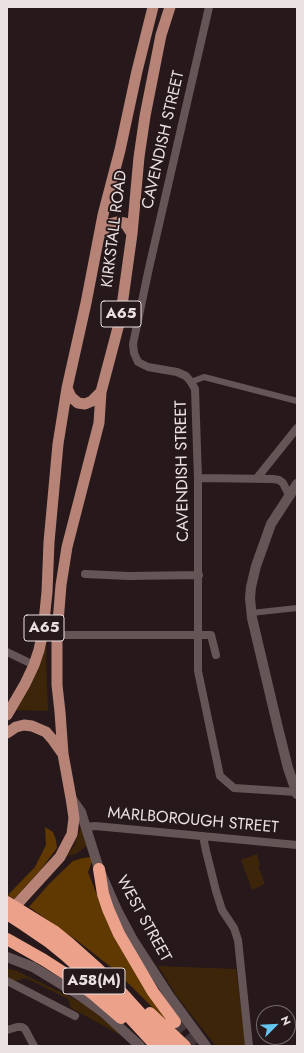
<!DOCTYPE html>
<style>
body{margin:0}
#map{position:relative;width:304px;height:1053px;overflow:hidden;background:#27191b;font-family:Jost,sans-serif}
canvas{display:block}
.frame{position:absolute;inset:0;border:8px solid #ebe1e2;pointer-events:none}
.north{position:absolute;left:256px;top:1005px;width:40px;height:40px;box-sizing:border-box;background:#27191b;border:1px solid #75696b;border-radius:50%;rotate:66deg;font-size:11px;font-weight:700;line-height:16px;text-align:center;color:#ebe1e2}
.north::after{content:'';display:block;margin:auto;width:14px;height:18px;background:#64c5ee;clip-path:polygon(50% 0,100% 100%,50% 72%,0 100%)}
</style>
<div id="map">
<canvas width="304" height="1053"></canvas>
<div class="frame"></div>
<div class="north">N</div>
</div>
<script>
const c = document.querySelector('canvas').getContext('2d');
c.lineJoin = 'round';
function fill(path, color) { c.fillStyle = color; c.fill(path, 'evenodd'); }
const poly = rows => new Path2D(rows.map(r => 'M' + r).join(''));
function stroke(path, color, width, dash) { c.strokeStyle = color; c.lineWidth = width; c.lineCap = dash ? 'butt' : 'round'; c.setLineDash(dash || []); c.stroke(path); }
function write(font, color, halo, rows, align = 'center') {
  c.font = font + ' Jost,sans-serif'; c.lineWidth = 4; c.setLineDash([]); c.textBaseline = 'middle'; c.strokeStyle = halo; c.fillStyle = color; for (const [text, x, y, turn = 0] of rows) {
    c.save(); c.translate(x, y); c.rotate((+turn || 0) * Math.PI / 180); c.textAlign = isNaN(turn) ? turn : align; if (halo) c.strokeText(text, 0, 0); c.fillText(text, 0, 0); c.restore();
  }
}
const green = poly([
 [47,632,46,659,48,711,13,710],
 [81,827,88,845,76,854,67,856,74,846],
 [257,854,260,865,258,866,265,884,252,890,241,860],
 [158,966,236,969,246,1046,216,1046,178,998],
 [7,969,9,969,17,971,27,976,85,1004,108,1022,124,1037,71,1008,68,999,26,978,15,981,7,977]
]);
const forest = poly([
 [45,827,53,832,56,840,57,848,42,868,14,899,8,895,35,867,46,845],
 [92,857,93,859,88,872,107,921,170,1025,116,971,79,942,29,907,49,884,73,861,83,858]
]);
const motorwayTunnel = poly([
 [175,1022,195,1046]
]);
const pedestrian = poly([
 [191,382,204,377,297,401],
 [251,613,297,608]
]);
const minor = poly([
 [209,7,149,268,133,344,134,353,138,362,148,367,177,372,186,376,191,382,195,389,198,478,198,671,220,776,234,788,296,792],
 [198,478,273,479,279,480,283,483,289,495],
 [257,478,297,428],
 [85,574,129,576,199,575],
 [57,635,211,635,216,655],
 [7,652,34,665],
 [86,827,95,826,106,827,297,845],
 [203,836,206,851,216,891,222,910,234,928,238,940,249,1046],
 [7,981,75,1016],
 [7,1030,17,1027,22,1027,25,1029,34,1046]
]);
const tertiary = poly([
 [297,484,271,524,256,566,251,587,250,598,252,618,278,728,288,768,297,794],
 [71,798,81,812,99,869,117,910,133,940,170,997,206,1046],
 [7,957,33,967,79,995,104,1013,140,1046]
]);
const primary = poly([
 [100,235,109,224,117,222,125,223,132,234],
 [67,388,71,397,78,403,85,404,92,401,101,392],
 [7,715,25,684,34,665,39,650,43,631,47,592,49,542,58,444,67,388,86,303,103,215,120,150,137,71,153,7],
 [7,733,16,727,24,725,32,726,46,732,53,740,63,754,71,798,74,818,72,834,60,857,9,913],
 [63,754,60,712,57,685,57,635,61,585,67,547,99,423,101,392,120,320,132,234,139,157,145,116,161,35,170,7]
]);
const motorway = poly([
 [99,869,103,894,108,909,119,934,153,992,175,1022],
 [7,902,54,931,70,944,98,969,123,994,170,1046],
 [7,914,24,925,49,942,65,955,106,992,156,1046],
 [7,939,44,960,72,978,93,994,121,1018],
 [150,1013,185,1046]
]);
const shields = [
 [121,314,40],
 [44,628,40],
 [94,981,62]
];
const shieldNames = [
 ["A65",121,314],
 ["A65",44,628],
 ["A58(M)",94,981]
];
const streetNames = [
 ["CAVENDISH STREET",164,140,-77],
 ["KIRKSTALL ROAD",115,229,-83],
 ["CAVENDISH STREET",183,471,-91],
 ["MARLBOROUGH STREET",193,821,5],
 ["WEST STREET",143,919,61]
];
fill(green, '#3c2509');
fill(forest, '#5f3802');
stroke(motorwayTunnel, '#443739', 12, [12, 6]);
stroke(pedestrian, '#665557', 6);
stroke(minor, '#665557', 8);
stroke(tertiary, '#665557', 10);
stroke(primary, '#b68376', 11);
stroke(motorway, '#eca28a', 12);
for (const [x, y, w] of shields) { const box = new Path2D(); box.roundRect(x - w / 2, y - 13, w, 26, 3); c.fillStyle = '#27191b'; c.fill(box); stroke(box, '#ebe1e2', 1); }
write('bold 15px', '#ebe1e2', null, shieldNames);
write('16px', '#ebe1e2', '#27191b', streetNames);
</script>
